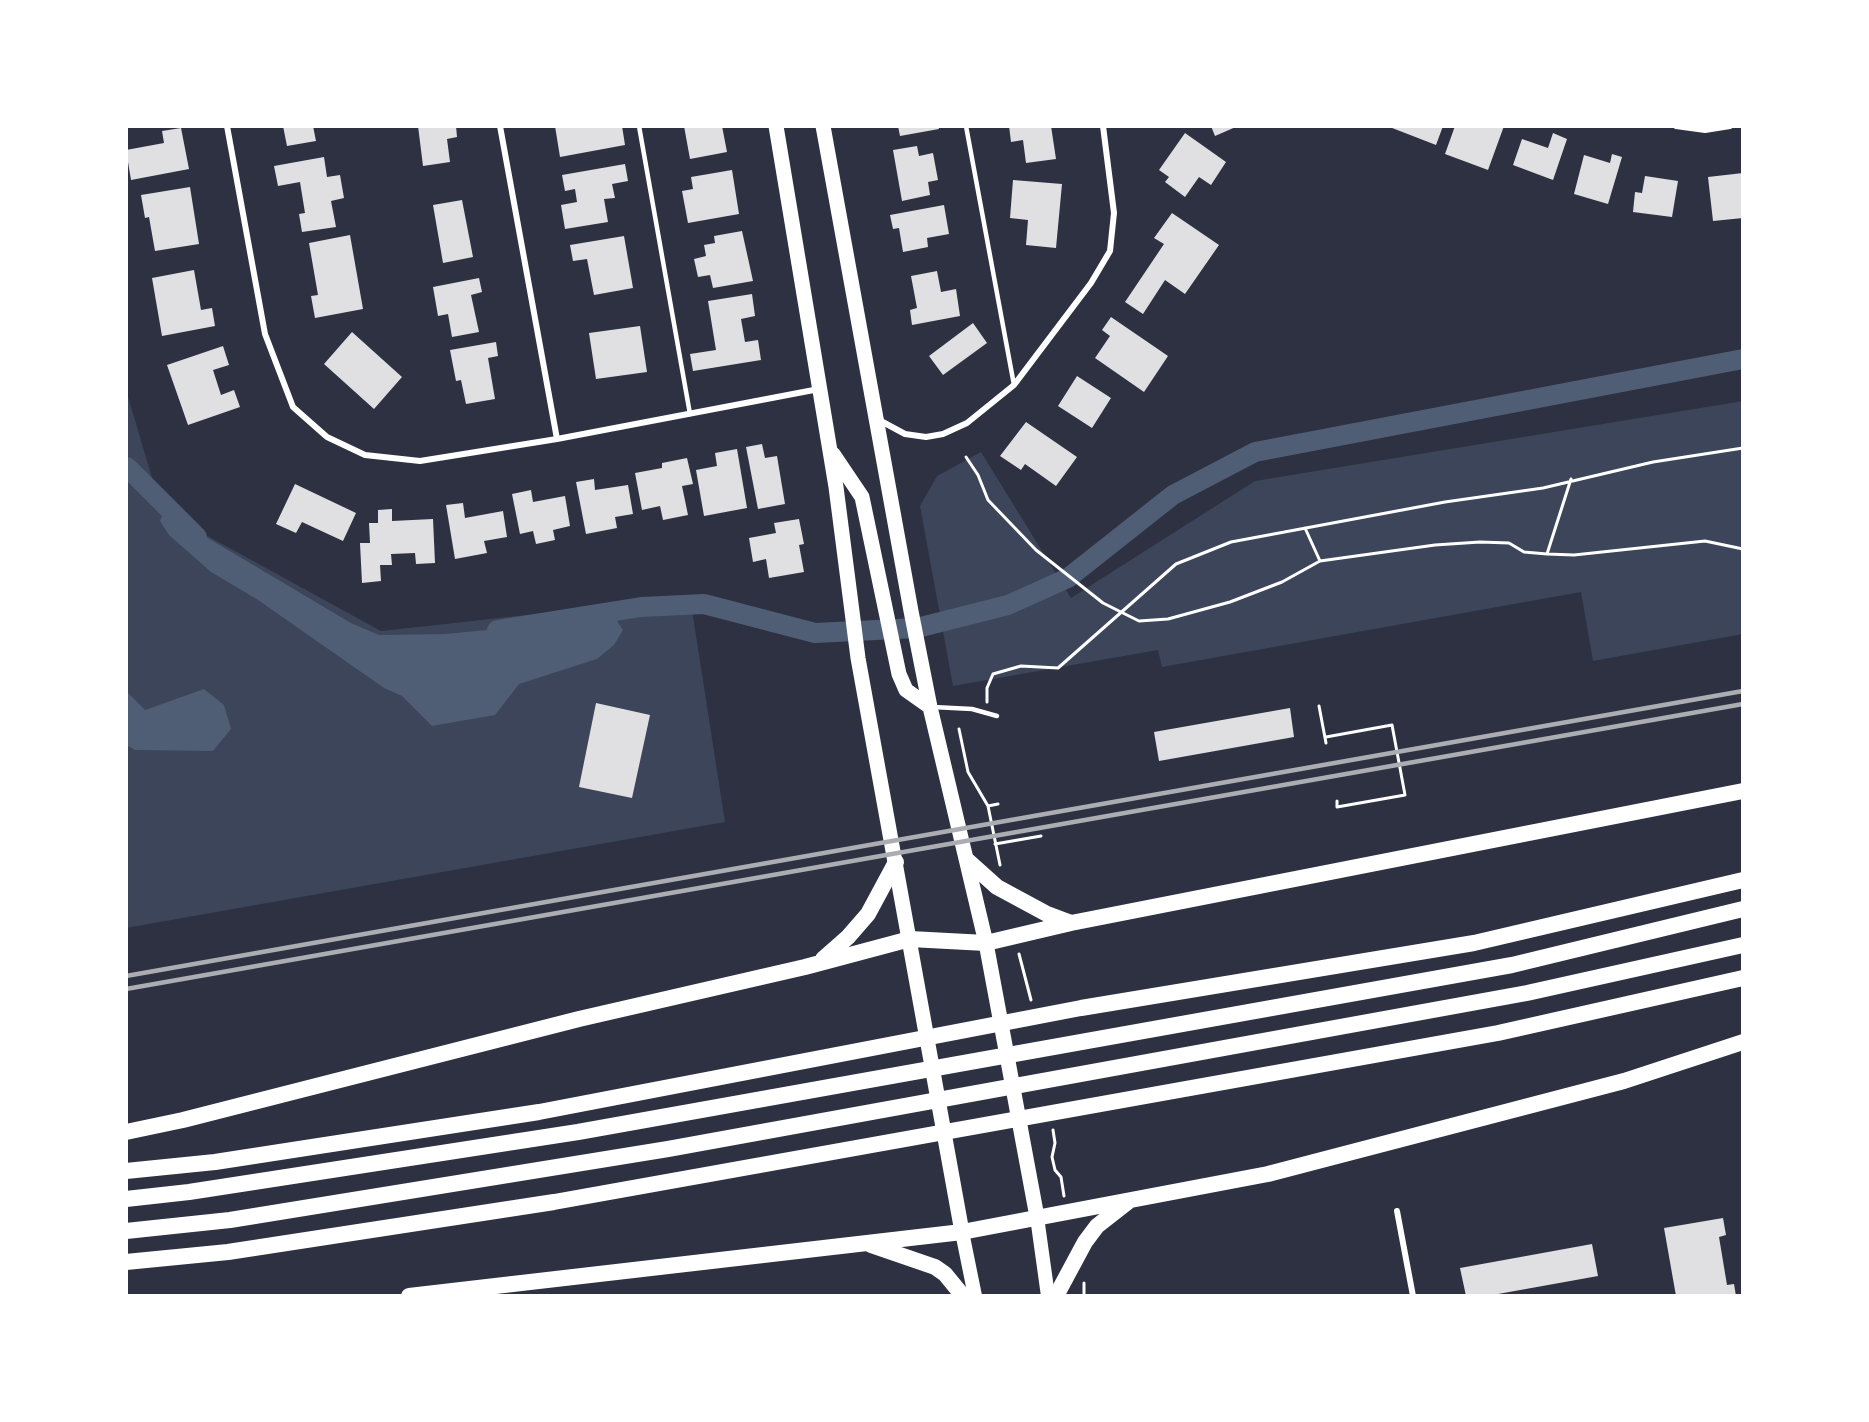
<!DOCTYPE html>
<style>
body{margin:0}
#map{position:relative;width:1869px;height:1422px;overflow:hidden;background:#2d3142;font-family:"Roboto Condensed",sans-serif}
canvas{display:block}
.frame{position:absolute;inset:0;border:128px solid #fff;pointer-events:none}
</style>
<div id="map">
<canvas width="1869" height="1422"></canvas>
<div class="frame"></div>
</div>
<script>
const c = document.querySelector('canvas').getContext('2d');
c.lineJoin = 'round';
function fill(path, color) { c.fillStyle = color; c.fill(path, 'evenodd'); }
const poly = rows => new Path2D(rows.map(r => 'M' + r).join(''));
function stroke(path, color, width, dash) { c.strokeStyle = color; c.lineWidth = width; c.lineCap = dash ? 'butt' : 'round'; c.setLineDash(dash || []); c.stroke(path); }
const green = poly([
 [126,390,162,511,381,631,690,597,725,822,126,928],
 [1743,401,1743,634,1593,661,1581,592,1162,667,1158,650,953,686,920,506,937,476,981,452,1071,598,1255,481]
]);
const water = poly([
 [169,515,351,623,379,635,445,634,615,618,623,630,614,645,597,659,519,684,495,715,432,726,402,696,384,688,258,600,211,572,169,535,160,521,162,516],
 [204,689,224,705,231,729,213,751,135,750,126,745,126,691,145,710]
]);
const canal = poly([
 [127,467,197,537],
 [497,630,641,607,704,604,815,633,917,628,1008,605,1068,578,1173,495,1255,452,1743,359]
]);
const building = poly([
 [283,126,313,126,316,141,287,146],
 [418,126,456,126,457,137,447,139,450,162,423,166],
 [555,126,622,126,625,145,560,157],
 [684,126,722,126,727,152,690,159],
 [898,126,938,126,939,129,900,136],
 [1009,126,1051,126,1056,159,1026,163,1023,140,1011,142],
 [1211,126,1238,126,1215,136],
 [1387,126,1443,126,1436,145],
 [1455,126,1504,126,1488,170,1445,154],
 [181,128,189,169,131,180,126,150,164,143,162,131],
 [1185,133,1226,162,1211,185,1199,177,1185,197,1165,182,1169,177,1159,170],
 [1553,133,1567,139,1553,180,1513,165,1522,139,1548,148],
 [917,146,919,156,933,153,938,180,928,182,930,195,902,201,893,150],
 [1612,154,1622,157,1608,204,1574,194,1584,155,1610,163],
 [324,157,327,177,340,175,344,198,331,201,336,227,302,232,299,214,305,213,300,182,278,186,274,166],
 [625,164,628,181,612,184,615,198,604,199,608,222,565,229,561,205,577,202,575,189,565,191,562,175],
 [732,170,739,214,688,223,682,191,693,189,691,177],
 [1743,173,1743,218,1713,221,1708,177],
 [1645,176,1678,181,1672,217,1633,212,1635,192,1642,193],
 [1013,180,1062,184,1056,248,1026,245,1028,220,1010,218],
 [190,187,199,244,155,251,149,217,145,218,141,195],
 [462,200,473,257,443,263,433,205],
 [944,205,949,234,927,238,928,247,903,252,899,228,893,229,890,215],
 [1172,213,1219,245,1185,294,1165,280,1143,314,1125,302,1164,244,1154,238],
 [742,231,753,281,713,288,710,275,698,277,694,259,706,256,704,245,715,243,714,236],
 [350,235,363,309,315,318,311,296,318,295,309,243],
 [624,236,633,288,594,295,587,259,573,261,570,245],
 [194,270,201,310,212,308,215,326,162,336,152,278],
 [937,271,941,292,956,289,960,316,912,325,910,310,917,308,911,276],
 [479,278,482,292,471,295,479,332,452,337,448,314,438,316,433,287],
 [752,294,755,316,741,319,745,342,758,340,761,360,693,371,690,354,716,350,708,301],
 [1111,317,1168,356,1144,392,1095,358,1110,336,1102,330],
 [973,323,987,343,943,375,929,356],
 [640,326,647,372,596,379,589,333],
 [352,332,402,377,374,409,324,364],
 [496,342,498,356,488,358,495,399,466,404,461,380,456,381,450,350],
 [223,346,229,365,213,370,221,395,234,390,240,407,188,425,167,365],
 [1077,376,1111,398,1092,428,1058,406],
 [1026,422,1077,457,1056,486,1025,464,1021,470,1000,456],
 [762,444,765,458,777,456,785,504,758,509,746,447],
 [737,449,747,508,704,516,696,470,717,466,715,453],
 [687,458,693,484,682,486,688,515,663,520,660,506,642,510,635,473,662,468,662,463],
 [594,479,595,490,628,485,633,514,615,517,617,528,586,534,576,482],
 [295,484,356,513,343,541,302,522,296,533,276,524],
 [531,490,533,502,565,496,570,526,553,530,555,540,536,544,533,531,520,534,512,494],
 [463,503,465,518,503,511,507,537,484,541,487,553,455,559,446,505],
 [392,509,392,521,433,519,435,563,416,564,415,553,391,554,392,565,380,565,381,581,362,583,360,543,370,543,369,523,378,523,378,510],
 [799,519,804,544,799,545,804,572,769,578,766,559,753,562,749,538,776,533,774,523],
 [596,703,650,715,632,798,579,787],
 [1290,708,1294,737,1159,761,1154,732],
 [1723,1218,1726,1235,1719,1237,1727,1285,1734,1284,1736,1296,1676,1296,1664,1228],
 [1592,1244,1598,1276,1487,1296,1466,1296,1460,1268]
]);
const path = poly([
 [966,457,978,475,988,500,1036,550,1103,603,1139,621,1168,619,1230,602,1282,582,1320,561,1305,528],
 [1547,554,1574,555,1705,541,1743,549],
 [1320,561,1435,545,1480,542,1509,543,1524,552,1547,554,1571,479],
 [987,702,987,688,993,674,1021,666,1058,668,1176,564,1231,542,1445,502,1543,488,1653,462,1743,448],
 [1319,706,1326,743],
 [959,729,968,772,988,806,1000,865],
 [1326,737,1392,725,1405,795,1337,807,1337,801],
 [988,806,998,804],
 [995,844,1041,836],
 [1019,954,1031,1000],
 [1053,1130,1055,1143,1052,1157,1055,1170,1061,1177,1064,1196],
 [1084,1296,1084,1283]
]);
const service = poly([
 [639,126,690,414],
 [966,126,1014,385],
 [933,707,972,709,997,716]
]);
const minor = poly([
 [227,126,265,334,293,407,327,437,365,455,420,461,557,439,819,389],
 [500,126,557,439],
 [1676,126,1705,130,1730,126],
 [879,420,905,434,926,437,943,434,967,423,1014,385,1091,283,1110,251,1114,213,1103,126],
 [1397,1211,1413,1296]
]);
const primary = poly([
 [1037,1217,1048,1296],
 [962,1232,975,1296]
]);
const trunk = poly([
 [776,126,836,487,858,658,962,1232],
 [823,126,911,611,930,707,986,943,1037,1217],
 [833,454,862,497,899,674,906,690,930,707]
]);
const motorway = poly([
 [968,861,997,887,1047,914,1071,923],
 [823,959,848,937,868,914,896,862],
 [126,1132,183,1120,579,1019,805,967,910,939,986,943,1071,923,1743,791],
 [126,1171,215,1162,539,1112,1081,1008,1474,943,1743,880],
 [126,1199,189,1192,578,1132,1512,965,1743,909],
 [126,1231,230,1220,668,1149,1527,993,1743,945],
 [871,1245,935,1267,945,1274,963,1296],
 [126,1262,228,1252,554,1202,1498,1033,1743,978],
 [409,1296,962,1232,1268,1174,1624,1081,1743,1042],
 [1056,1296,1085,1242,1097,1226,1129,1201]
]);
const rail = poly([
 [126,976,1743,691],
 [126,989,1743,704]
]);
fill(green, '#3c4559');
fill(water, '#4f5d75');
stroke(canal, '#4f5d75', 20);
fill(building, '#e0e0e3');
stroke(path, '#fff', 3);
stroke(service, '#fff', 4.5);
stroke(minor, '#fff', 6);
stroke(primary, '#fff', 14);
stroke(trunk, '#fff', 15);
stroke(motorway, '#fff', 16);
stroke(rail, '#abadb3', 4.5);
</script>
